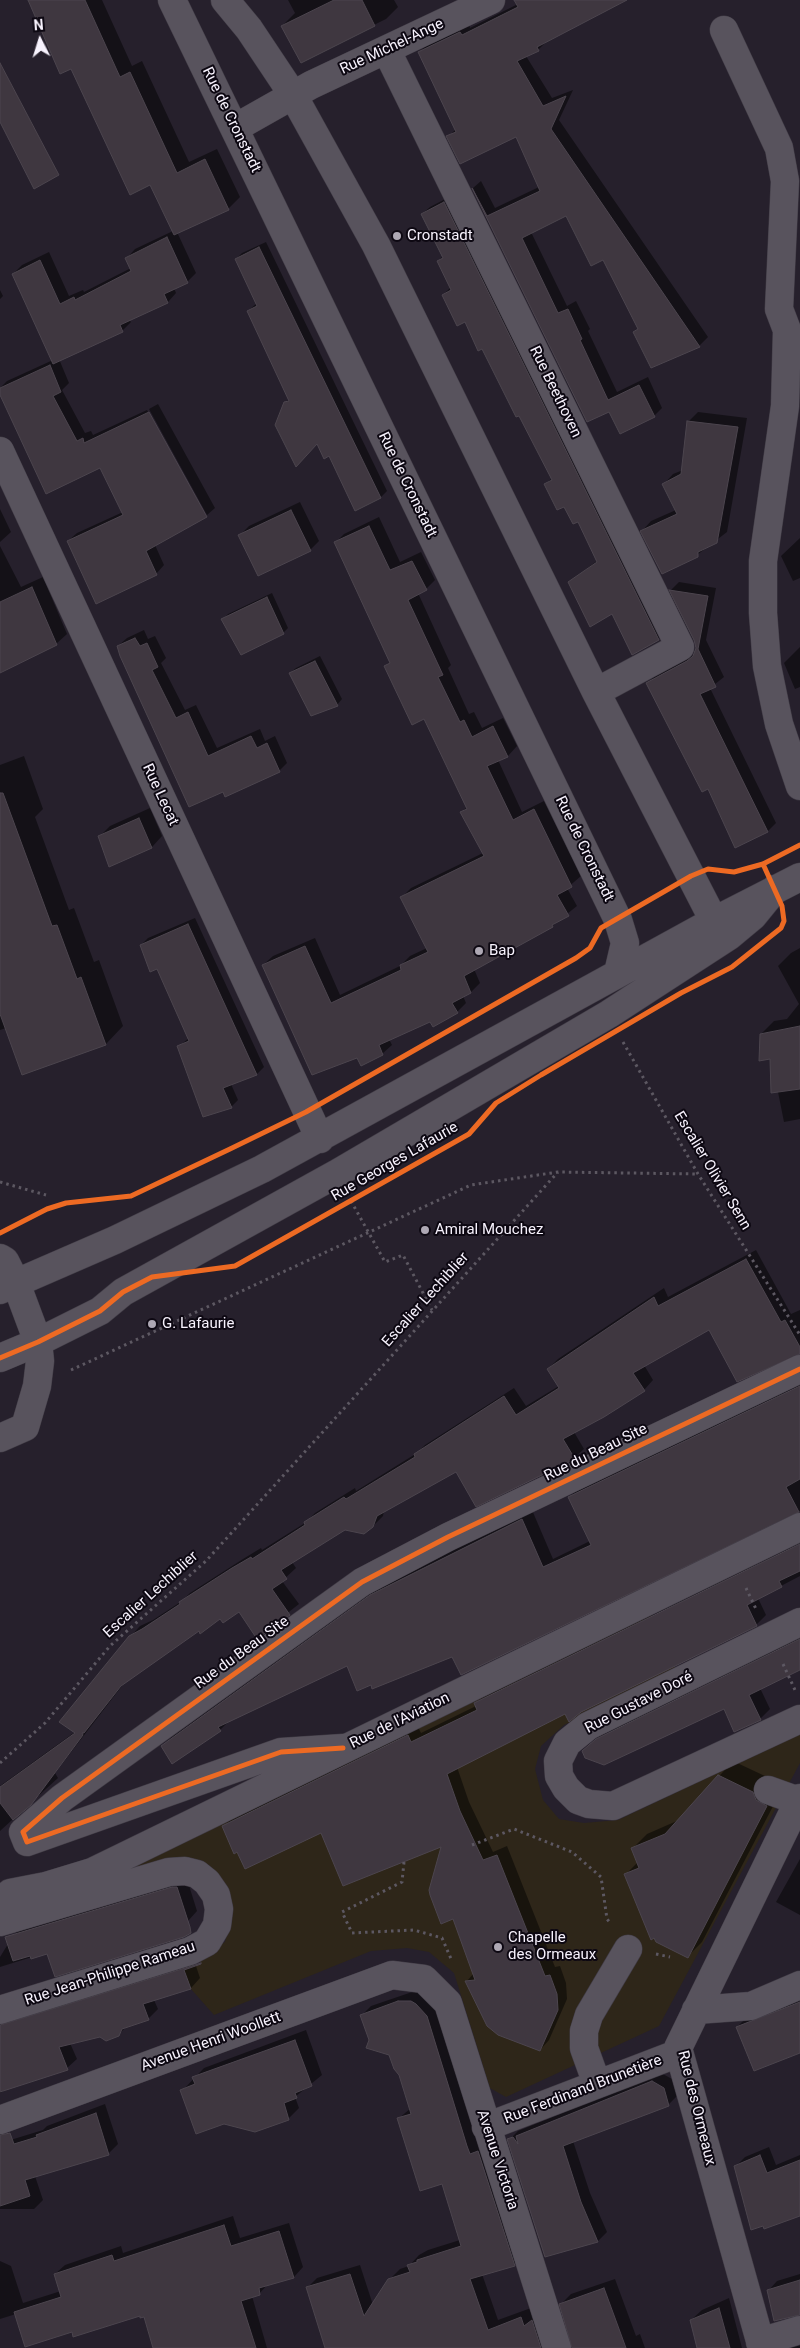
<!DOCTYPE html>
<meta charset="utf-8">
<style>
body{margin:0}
#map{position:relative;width:800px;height:2348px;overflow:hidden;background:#26202c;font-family:Roboto,sans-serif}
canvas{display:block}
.north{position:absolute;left:15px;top:15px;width:50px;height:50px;-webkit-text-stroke:4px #0d0812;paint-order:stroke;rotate:355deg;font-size:14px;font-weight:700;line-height:20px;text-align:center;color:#f7f2fd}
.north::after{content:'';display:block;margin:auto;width:18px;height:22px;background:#f7f2fd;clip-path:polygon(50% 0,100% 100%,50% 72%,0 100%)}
</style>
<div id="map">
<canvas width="800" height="2348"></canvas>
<div class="north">N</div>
</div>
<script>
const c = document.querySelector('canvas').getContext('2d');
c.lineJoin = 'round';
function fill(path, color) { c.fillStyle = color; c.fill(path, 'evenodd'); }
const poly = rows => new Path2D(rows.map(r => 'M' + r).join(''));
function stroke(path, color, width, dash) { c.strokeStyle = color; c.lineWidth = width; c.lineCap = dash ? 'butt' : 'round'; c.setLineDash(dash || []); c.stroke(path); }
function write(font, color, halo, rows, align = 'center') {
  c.font = font + ' Roboto,sans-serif'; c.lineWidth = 4; c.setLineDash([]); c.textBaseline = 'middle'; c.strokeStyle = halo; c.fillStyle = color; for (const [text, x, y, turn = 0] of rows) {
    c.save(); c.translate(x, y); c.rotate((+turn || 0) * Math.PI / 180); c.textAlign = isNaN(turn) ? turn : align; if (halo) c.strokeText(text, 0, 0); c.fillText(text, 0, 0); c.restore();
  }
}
const education = poly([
 [650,1612,676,1670,564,1725,541,1746,535,1769,543,1800,559,1819,584,1823,618,1820,800,1734,800,1763,659,2026,506,2097,490,2088,454,1973,429,1952,407,1948,371,1951,214,2015,191,1989,184,1970,201,1964,199,1959,225,1942,233,1909,224,1883,212,1868,207,1864,97,1881]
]);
const shadow = poly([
 [29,0,102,0,132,66,142,61,189,162,217,149,240,197,228,209,177,232,196,273,187,282,174,288,176,293,168,302,129,319,131,322,122,331,59,359,69,383,62,390,85,433,91,431,93,435,147,410,205,515,207,515,155,545,164,565,156,574,68,541,77,533,123,512,101,466,0,392,0,388,7,381,53,360,13,274,22,265,49,252,69,296,83,290,84,292,131,268,127,258,135,249,173,231,151,184,71,67],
 [288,0,394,0,398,7,386,19,301,61,282,26,295,13],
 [520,0,608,0,546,42,538,50,526,56,552,98,573,90,559,120,708,337,699,346,652,366,634,332,639,328,604,258,567,214,531,232,567,306,576,301,590,329,588,331,617,392,648,377,662,408,654,416,610,410,588,421,473,188,481,181,495,208,539,187,517,135,448,137,456,129,419,52,428,44,469,24,470,28,518,4],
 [451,196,666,632,659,639,613,612,570,582,598,560,579,520,546,484,552,478,483,347,465,321,443,295,450,288,438,261,443,256,422,214,430,207],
 [266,242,387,491,381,497,329,455,285,403,289,399,248,311,257,303,236,259,242,253],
 [0,290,3,296,0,299],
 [158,404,215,508,207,515,149,409],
 [698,412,747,418,727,532,697,555,642,531,651,521,676,510,664,484,673,474,683,470,688,422],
 [300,502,319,541,310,550,240,535,249,526],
 [0,509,11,532,0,542],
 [379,517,400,562,421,552,435,580,426,589,418,593,451,665,448,668,469,714,474,712,482,728,503,718,517,746,508,756,498,760,522,812,544,801,581,876,567,888,577,906,552,926,474,969,480,983,471,992,463,996,466,1003,457,1012,431,1020,389,1039,392,1045,382,1054,358,1056,263,965,273,956,315,938,340,995,400,966,410,956,427,948,402,897,411,888,483,853,461,813,467,807,424,718,385,666,391,661,335,543,344,534],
 [800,538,800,578,793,581,781,556],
 [0,546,21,587,43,577,67,634,56,644,0,672],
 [679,582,716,588,706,640,724,677,710,688,776,823,768,831,709,787,648,683,656,675,695,654,697,648,695,640,671,590],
 [272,593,288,628,283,633,223,619,228,614],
 [144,630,148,639,155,636,166,658,161,663,185,710,196,705,217,748,260,729,265,741,275,736,287,763,279,771,226,795,118,646,127,638],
 [800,647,800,687,795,689,784,663],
 [320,656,342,699,337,705,290,673,296,668],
 [24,756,43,809,35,817,69,910,74,908,94,962,99,960,123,1026,106,1044,23,1074,6,1028,0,1030,0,765],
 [150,808,162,836,152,847,110,865,99,837,110,826],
 [195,918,264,1067,257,1074,231,1084,238,1100,231,1107,178,1047,189,1038,158,967,141,945,148,938],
 [800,948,800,1119,784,1122,771,1057,761,1034,774,1021,787,1019,799,1004,778,966,791,953],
 [756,1250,791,1314,800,1310,800,1352,709,1328,644,1365,653,1380,644,1390,574,1432,584,1449,574,1458,456,1471,384,1510,383,1516,373,1526,345,1529,292,1562,296,1568,282,1581,299,1604,257,1637,239,1610,221,1617,199,1630,125,1682,55,1773,58,1778,0,1831,0,1786,75,1732,130,1637,140,1626,153,1620,182,1601,190,1593,243,1559,261,1548,262,1550,305,1523,315,1513,355,1488,356,1491,417,1453,425,1445,514,1388,526,1406,559,1386,548,1369,558,1359,664,1288,668,1297],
 [800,1382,800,1511,453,1655,371,1684,347,1664,230,1720,220,1730,162,1746,172,1737,381,1586,532,1510,553,1559,590,1541,569,1497,579,1488],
 [800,1540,800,1576,758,1598,766,1615,757,1624,580,1711,566,1712,457,1767,469,1802,493,1852,507,1846,555,1967,560,1966,566,1983,567,1999,549,2040,540,2050,467,1981,474,1973,443,1845,322,1831,224,1826,234,1816,418,1727,421,1733,476,1706,475,1704,485,1694],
 [800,1635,800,1669,760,1688,770,1709,760,1719,724,1707,593,1741,608,1730],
 [733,1761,767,1777,781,1791,702,1942,687,1957,625,1875,638,1862,632,1849,647,1834,679,1820],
 [800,1859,800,1915,776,1902],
 [187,1879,197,1911,188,1921,48,1952,0,1967,0,1957,13,1936,22,1926],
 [194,1960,200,1978,191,1988,154,2000,158,2009,148,2019,127,2026,118,2035,100,2036,70,2043,77,2059,67,2068,11,2087,0,2093,0,2018],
 [415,1991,426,1994,436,2006,524,2255,514,2265,482,2274,498,2320,531,2308,556,2348,375,2348,307,2288,317,2278,360,2265,373,2305,389,2280,400,2269,409,2266,419,2255,428,2250,460,2240,442,2182,398,2119,411,2108,400,2074,390,2054,370,2040,361,2016,371,2006],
 [800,1996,800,2052,737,2027,748,2016],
 [306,2030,322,2075,295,2097,299,2108,289,2118,255,2131,182,2091,204,2068],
 [661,2073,672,2079,677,2096,668,2105,573,2141,590,2193,607,2232,598,2241,546,2256,509,2140,518,2131],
 [105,2104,118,2144,109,2153,35,2176,43,2200,34,2209,0,2209,0,2145,4,2142,43,2130,47,2126],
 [769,2147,776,2165,800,2155,800,2215,736,2166,745,2157],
 [233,2216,240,2238,289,2223,303,2267,294,2277,268,2284,259,2294,252,2296,267,2348,154,2348,145,2315,141,2314,73,2330,16,2314,0,2319,0,2261,11,2266,23,2303,61,2291,55,2274,65,2265,121,2246,123,2253],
 [800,2274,800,2314,768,2291,777,2281],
 [615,2279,636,2336,640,2334,645,2348,573,2348,561,2304,571,2294],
 [729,2298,742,2348,698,2348,691,2320,702,2310],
 [800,2340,800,2348,788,2348,793,2343]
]);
const building = poly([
 [28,0,85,0,120,77,130,72,177,173,205,159,229,210,174,235,150,185,130,195,71,69,60,74,28,0],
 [334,0,362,0,375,26,301,63,281,26,334,0],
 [514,0,627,0,537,47,539,51,517,61,543,106,566,96,551,129,700,347,651,368,633,332,638,329,603,260,591,266,566,216,522,238,558,313,568,309,582,339,580,340,608,400,639,385,655,417,620,434,609,412,587,422,472,188,487,216,540,191,516,137,460,164,446,136,456,132,418,52,460,32,462,35,518,7,514,0],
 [0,63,59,175,34,189,0,122,0,63],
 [444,202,659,640,632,655,612,614,590,627,568,582,597,562,578,522,573,524,564,507,557,510,544,484,552,480,519,416,516,417,482,349,478,351,465,322,457,326,442,295,451,290,437,261,443,258,421,214,444,202],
 [167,237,188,283,164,294,168,303,120,325,123,332,53,364,12,274,40,260,60,304,74,297,75,300,131,271,125,258,167,237],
 [259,247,381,498,355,511,329,456,324,459,317,444,296,467,275,425,284,402,289,401,247,311,257,306,235,259,259,247],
 [50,365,61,392,53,396,77,441,83,438,84,443,149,412,207,517,146,551,157,575,96,604,67,541,123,515,100,468,46,494,0,395,0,388,50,365],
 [687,421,738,427,717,543,698,552,698,557,662,574,640,531,677,514,662,484,681,474,687,421],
 [291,510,311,551,258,576,238,535,291,510],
 [369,526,390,570,412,561,427,590,408,600,443,675,438,677,460,722,464,720,472,737,493,726,508,757,487,766,513,820,534,809,572,887,557,895,569,916,552,925,553,927,464,976,471,993,452,1003,458,1013,433,1027,430,1022,379,1045,383,1055,361,1066,357,1058,312,1075,262,965,305,946,331,1003,401,970,400,965,428,952,400,897,484,856,460,812,467,809,424,719,412,725,384,666,390,663,334,542,369,526],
 [32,587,57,645,0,673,0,602,32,587],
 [669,590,708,596,698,649,716,687,700,694,768,832,735,848,708,789,702,792,646,683,687,661,693,656,696,648,694,640,669,590],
 [267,597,284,634,241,655,221,619,267,597],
 [135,638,140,646,147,643,158,667,152,670,176,718,188,712,208,756,251,736,257,748,267,743,280,772,225,797,223,792,189,807,120,656,117,646,135,638],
 [315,661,338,706,311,716,289,673,315,661],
 [0,793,3,793,52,926,57,925,77,979,81,977,106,1045,22,1075,0,1014,0,793],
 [139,818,152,848,109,867,98,836,139,818],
 [188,924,257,1075,223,1088,232,1108,203,1117,177,1046,189,1041,157,969,150,972,140,945,188,924],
 [800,1026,800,1089,771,1093,770,1059,759,1061,760,1034,800,1026],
 [746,1259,781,1322,785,1320,800,1347,800,1354,737,1382,709,1330,633,1373,645,1391,604,1417,563,1439,575,1459,476,1507,456,1472,377,1516,373,1527,364,1534,345,1530,281,1570,287,1579,272,1589,290,1615,257,1639,239,1612,223,1623,220,1619,200,1634,199,1631,121,1686,84,1733,82,1733,83,1735,31,1805,13,1820,0,1803,0,1787,75,1733,59,1722,129,1636,142,1629,180,1604,179,1602,232,1568,251,1557,252,1559,305,1525,304,1522,344,1497,346,1499,415,1457,414,1454,504,1396,516,1415,559,1388,547,1369,654,1297,658,1306,746,1259],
 [800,1386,800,1479,786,1487,799,1512,461,1675,452,1657,372,1689,371,1685,357,1691,347,1666,218,1727,221,1731,172,1764,161,1746,370,1595,522,1519,543,1567,591,1545,568,1497,800,1386],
 [800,1544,800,1571,779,1581,782,1587,747,1605,757,1626,581,1712,569,1722,565,1714,447,1774,460,1811,483,1860,497,1855,545,1976,550,1975,557,1994,558,2010,540,2051,498,2035,487,2026,465,1981,475,1980,453,1919,441,1924,430,1895,429,1890,441,1847,343,1886,321,1833,245,1869,237,1852,234,1854,222,1826,408,1735,411,1742,477,1710,474,1703,800,1544],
 [800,1639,800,1670,749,1695,761,1720,734,1732,724,1709,604,1765,585,1758,582,1751,596,1739,800,1639],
 [718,1775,753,1792,756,1800,767,1806,688,1958,656,1942,654,1938,651,1940,624,1874,639,1868,631,1848,665,1834,718,1775],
 [172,1887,177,1887,190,1927,191,1933,184,1937,55,1977,47,1954,31,1959,30,1956,13,1961,5,1937,172,1887],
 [201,1963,201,1964,184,1970,191,1989,143,2004,149,2020,122,2029,119,2036,106,2041,100,2037,59,2047,68,2070,0,2092,0,2025,201,1963],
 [398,2001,411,2001,416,2004,427,2016,467,2146,470,2154,478,2151,515,2266,470,2279,488,2330,521,2317,524,2326,532,2320,541,2348,325,2348,306,2287,350,2274,364,2316,388,2279,410,2272,407,2265,417,2262,417,2260,461,2246,442,2184,420,2191,397,2118,411,2114,399,2075,394,2069,389,2055,366,2048,369,2040,360,2015,398,2001],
 [800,2002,800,2053,754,2071,736,2027,800,2002],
 [295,2040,312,2086,295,2093,297,2098,284,2103,289,2120,255,2132,224,2124,196,2134,180,2090,195,2084,192,2077,295,2040],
 [652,2081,664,2088,669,2106,563,2146,581,2202,598,2242,545,2257,507,2139,513,2137,518,2144,516,2136,652,2081],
 [96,2113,109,2155,25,2180,30,2196,0,2206,0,2135,10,2133,14,2144,37,2137,36,2135,96,2113],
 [760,2155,767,2173,800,2160,800,2216,764,2229,763,2226,751,2230,734,2166,760,2155],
 [224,2225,231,2246,279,2231,294,2278,259,2288,260,2295,241,2301,256,2348,153,2348,144,2317,140,2318,140,2316,73,2337,72,2332,25,2347,14,2312,61,2297,54,2274,112,2255,114,2261,224,2225],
 [800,2280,800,2315,774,2321,767,2290,800,2280],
 [604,2288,626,2348,572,2348,559,2304,604,2288],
 [719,2308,730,2348,697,2348,690,2320,719,2308]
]);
const path = poly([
 [623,1042,698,1174,800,1335],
 [0,1182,46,1195],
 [351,1201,385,1262,403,1255,432,1310],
 [71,1370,471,1185,558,1172,698,1174],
 [746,1588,756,1609],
 [783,1664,795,1690],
 [0,1763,45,1723,110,1646,206,1561,558,1172],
 [472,1845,514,1829,572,1852,601,1877,607,1919,611,1924],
 [404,1862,402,1882,342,1912,352,1933,414,1930,442,1938,452,1961],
 [656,1954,670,1957]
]);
const minor = poly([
 [172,0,618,920,625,943,618,973],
 [225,0,249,29,293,95,376,245,596,692,714,921],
 [724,30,779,148,785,181,779,309,787,330,785,406,763,561,763,613,767,666,779,724,800,786],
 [387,51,680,647,596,692],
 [235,128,311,85,491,0],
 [0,451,320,1139],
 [0,1258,5,1261,16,1283,38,1342,40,1361,37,1386,25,1427,0,1438],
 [0,1290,115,1240,262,1169,714,921,800,877],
 [0,1358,38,1342,100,1311,123,1292,336,1174,609,1014,729,936,753,916,775,889],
 [800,1622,588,1726,567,1743,558,1761,559,1776,566,1788,578,1800,589,1804,613,1806,800,1719],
 [343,1748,281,1752,27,1842,23,1832,62,1798,362,1582,448,1537,800,1369],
 [768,1790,799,1801],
 [0,1905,10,1893,46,1886,92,1872,800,1527],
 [0,1922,169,1872,185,1871,197,1874,207,1882,216,1895,219,1909,217,1925,207,1942,190,1951,0,2010],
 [696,2010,751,2006,800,1985],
 [597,2084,584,2048,584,2031,589,2015,628,1949],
 [0,2120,392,1975,424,1979,448,2003,557,2348],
 [486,2127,679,2053],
 [760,2342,800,2330],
 [762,2348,678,2048,800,1798]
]);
const cycleway = poly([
 [0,1233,47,1209,66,1203,131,1196,230,1149,306,1112,576,958,590,948,601,928,691,876,708,869,734,872,763,864,800,845],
 [0,1358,38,1342,100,1311,123,1292,152,1277,235,1266,469,1134,496,1103,541,1075,681,993,732,967,781,928,784,921,782,906,763,864],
 [343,1748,281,1752,27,1842,23,1832,62,1798,362,1582,448,1537,800,1369]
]);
const markers = [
 [397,236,5,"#aea8b4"],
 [479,951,5,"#aea8b4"],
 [425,1230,5,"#aea8b4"],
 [152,1324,5,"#aea8b4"],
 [498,1947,5,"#aea8b4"]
];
const streetNames = [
 ["Rue Michel-Ange",392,47,-25],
 ["Rue de Cronstadt",231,120,64],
 ["Rue Beethoven",555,392,64],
 ["Rue de Cronstadt",407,485,64],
 ["Rue Lecat",160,795,65],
 ["Rue de Cronstadt",584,849,64],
 ["Rue Georges Lafaurie",395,1162,-30],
 ["Escalier Olivier Senn",712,1171,59],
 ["Escalier Lechiblier",426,1300,-48],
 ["Rue du Beau Site",596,1453,-26],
 ["Escalier Lechiblier",151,1595,-42],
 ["Rue du Beau Site",242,1653,-36],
 ["Rue Gustave Doré",639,1703,-27],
 ["Rue de l'Aviation",400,1721,-26],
 ["Rue Jean-Philippe Rameau",110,1974,-18],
 ["Avenue Henri Woollett",211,2042,-20],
 ["Rue Ferdinand Brunetière",583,2090,-21],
 ["Rue des Ormeaux",696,2108,76],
 ["Avenue Victoria",497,2160,72]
];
const poiNames = [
 ["Cronstadt",407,236],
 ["Bap",489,951],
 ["Amiral Mouchez",435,1230],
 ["G. Lafaurie",162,1324],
 ["Chapelle",508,1938],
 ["des Ormeaux",508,1955]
];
fill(education, '#2e2619');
fill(shadow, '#0007');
fill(building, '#3f3740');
stroke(building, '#4c454e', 1);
stroke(minor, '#413c46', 29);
stroke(path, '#5d5862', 3, [2.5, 4]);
stroke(minor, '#58535d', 28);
stroke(cycleway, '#ed6a23', 5);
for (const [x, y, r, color] of markers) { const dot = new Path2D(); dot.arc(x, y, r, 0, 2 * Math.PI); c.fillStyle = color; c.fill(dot); stroke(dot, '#0d0812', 2); }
write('15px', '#f7f2fd', '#0d0812', streetNames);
write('15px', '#f7f2fd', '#0d0812', poiNames, 'left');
</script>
